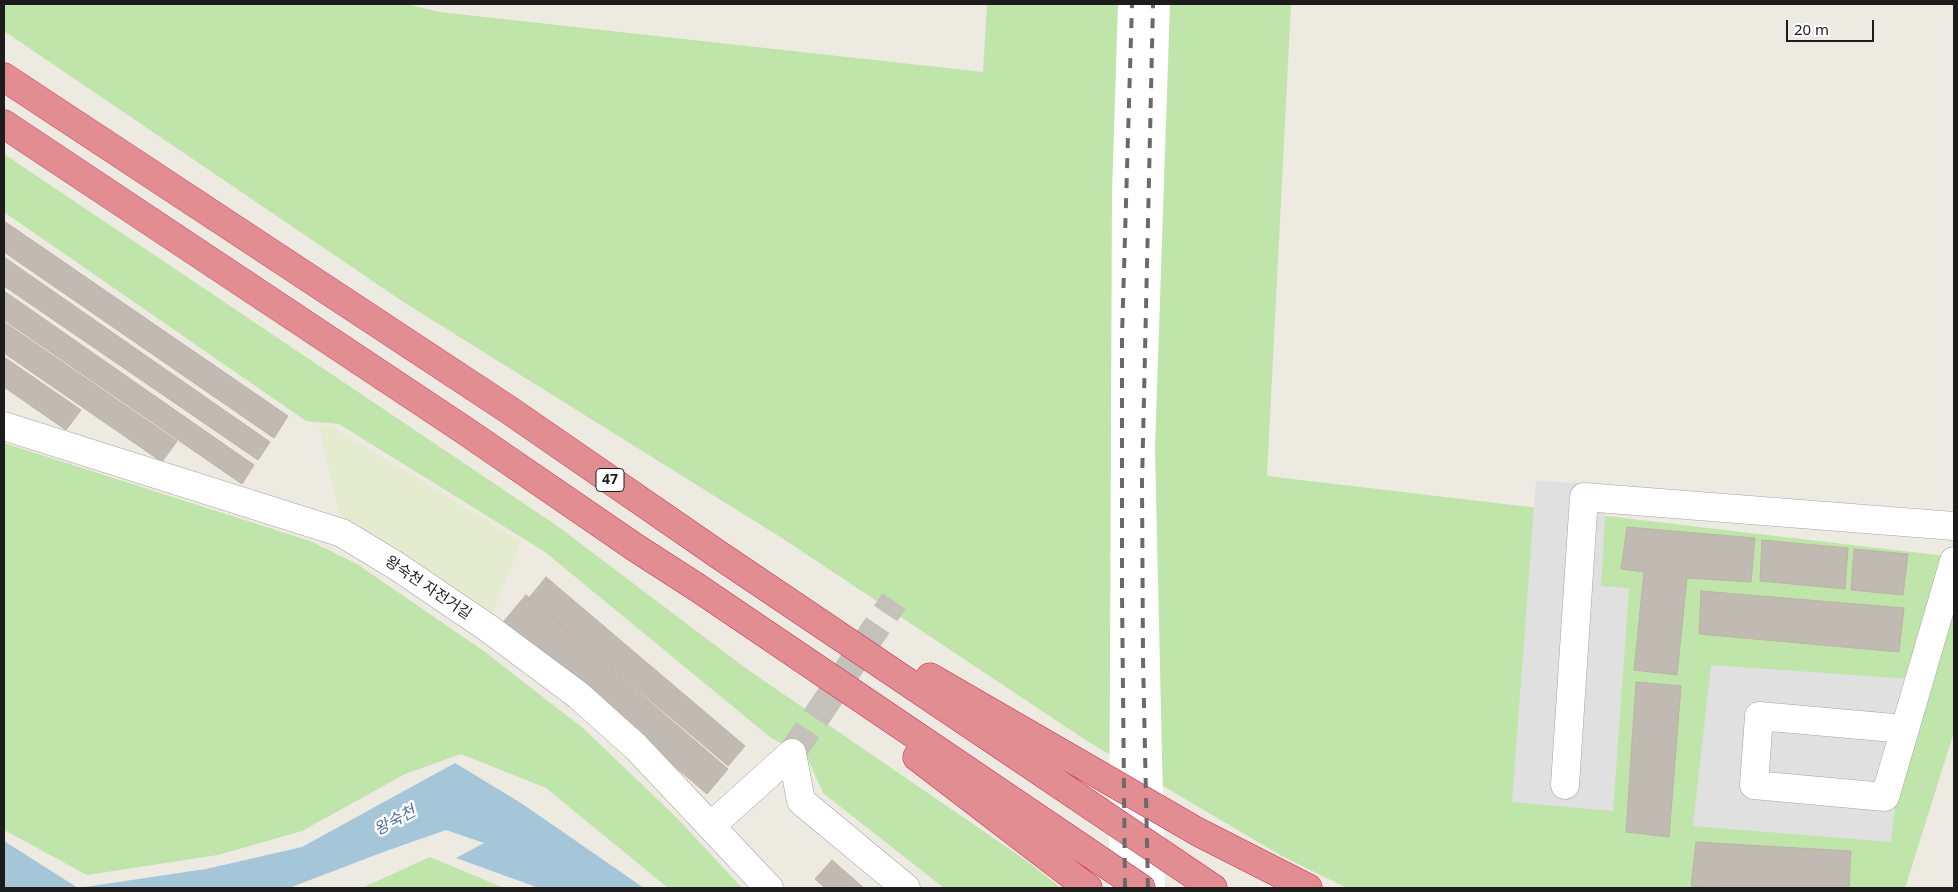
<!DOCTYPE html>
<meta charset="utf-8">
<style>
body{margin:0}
#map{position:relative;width:1958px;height:892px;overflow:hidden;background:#edeae2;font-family:"Noto Sans",sans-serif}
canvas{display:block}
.frame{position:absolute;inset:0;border:5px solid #1c1c1c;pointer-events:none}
.scale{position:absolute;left:1786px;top:20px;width:88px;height:22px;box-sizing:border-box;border:2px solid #1c1c1c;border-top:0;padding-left:6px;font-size:15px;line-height:18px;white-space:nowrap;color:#1c1c1c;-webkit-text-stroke:4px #fff;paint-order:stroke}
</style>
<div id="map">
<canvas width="1958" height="892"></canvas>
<div class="frame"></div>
<div class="scale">20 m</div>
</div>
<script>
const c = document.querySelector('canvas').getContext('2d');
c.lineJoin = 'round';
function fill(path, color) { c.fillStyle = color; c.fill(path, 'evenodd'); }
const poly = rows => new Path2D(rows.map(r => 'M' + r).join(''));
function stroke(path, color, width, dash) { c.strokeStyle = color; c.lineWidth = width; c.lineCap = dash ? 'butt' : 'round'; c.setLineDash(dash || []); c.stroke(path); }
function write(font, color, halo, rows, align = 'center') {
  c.font = font + ' "Noto Sans","Noto Sans KR",sans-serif'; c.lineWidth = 5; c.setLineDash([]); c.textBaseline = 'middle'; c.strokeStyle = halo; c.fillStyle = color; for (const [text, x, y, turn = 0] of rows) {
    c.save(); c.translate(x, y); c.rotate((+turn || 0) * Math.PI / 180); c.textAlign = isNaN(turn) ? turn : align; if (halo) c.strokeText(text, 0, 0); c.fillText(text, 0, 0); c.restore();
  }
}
const farmland = poly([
 [330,426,521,542,492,615,340,517,319,427]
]);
const grass = poly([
 [4,4,407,4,439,12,983,72,987,4,1291,4,1267,476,1954,557,1954,732,1905,888,1347,888,1280,855,1087,741,785,540,405,303,4,31],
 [4,154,556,525,744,667,1024,859,1061,888,944,888,823,793,808,759,770,737,545,552,339,424,306,421,4,212],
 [4,443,310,541,357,564,485,652,584,729,679,820,742,888,668,888,546,788,461,754,405,774,302,831,218,855,87,875,4,830],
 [430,857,504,888,362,888]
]);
const parking = poly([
 [1536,481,1607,484,1601,586,1629,588,1613,811,1512,802],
 [1711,665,1910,679,1891,842,1693,826]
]);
const water = poly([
 [455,763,521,803,644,888,539,888,456,858,484,843,446,830,386,851,289,888,4,888,4,841,78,888,206,869,302,847]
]);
const pier = poly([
 [1118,4,1170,4,1155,448,1165,888,1109,888,1112,193]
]);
const building = poly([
 [4,221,288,416,274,438,4,252,4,221],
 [4,257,270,442,258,460,4,286,4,257],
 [4,291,254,465,242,484,4,320,4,291],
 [4,322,177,441,162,462,4,353,4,322],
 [4,357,81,410,66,430,4,387,4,357],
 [1627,527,1755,538,1751,582,1687,578,1677,675,1634,670,1644,572,1621,569,1627,527],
 [1762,540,1848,548,1845,589,1760,581,1762,540],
 [1854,549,1908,554,1903,595,1851,590,1854,549],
 [546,577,745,746,728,766,529,598,546,577],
 [1701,591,1904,608,1899,652,1699,634,1701,591],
 [526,595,728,769,707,794,504,621,526,595],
 [1636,682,1681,686,1669,837,1626,832,1636,682],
 [1696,842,1851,851,1849,888,1726,888,1691,886,1696,842],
 [832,860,864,888,825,888,815,879,832,860]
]);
const minorTunnel = poly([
 [792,753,894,601]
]);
const minor = poly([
 [4,426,342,533,395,565,488,628,578,695,636,747,769,888],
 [1905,729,1759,716,1754,785,1885,797,1905,729,1954,561],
 [792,753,801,801,906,888],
 [1565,785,1584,497,1954,526],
 [712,825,792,753]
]);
const highway = poly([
 [4,77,509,410,719,555,1213,888],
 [4,124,464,430,636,548,698,588,1141,888],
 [930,677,1198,832,1308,888],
 [917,757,1088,888]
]);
const rail = poly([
 [1125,888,1122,593,1122,336,1132,4],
 [1148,888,1143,659,1142,483,1153,4]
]);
const shields = [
 [610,480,28]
];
const shieldNames = [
 ["47",610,480]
];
const streetNames = [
 ["왕숙천 자전거길",428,588,34]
];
const waterNames = [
 ["왕숙천",395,821,-28]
];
fill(farmland, '#e5ebce');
fill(grass, '#bfe5aa');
fill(parking, '#e0e0e0');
fill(water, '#a4c6d8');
fill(pier, '#fff');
fill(building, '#c1bab2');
stroke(building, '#bdb3a5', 1);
stroke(minorTunnel, '#c3c1ba', 28, [28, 14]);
stroke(minor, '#a3a3a3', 29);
stroke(highway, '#cd2d4f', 29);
stroke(minor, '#fff', 28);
stroke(highway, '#e18d92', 28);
stroke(rail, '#6a6a6a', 4, [10, 10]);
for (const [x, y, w] of shields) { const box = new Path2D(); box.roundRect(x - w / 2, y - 11.5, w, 23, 4); c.fillStyle = '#fff'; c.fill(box); stroke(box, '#1c1c1c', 1); }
write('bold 14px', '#1c1c1c', null, shieldNames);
write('15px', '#1c1c1c', '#fff', streetNames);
write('italic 16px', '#4e6fa5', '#fff', waterNames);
</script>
